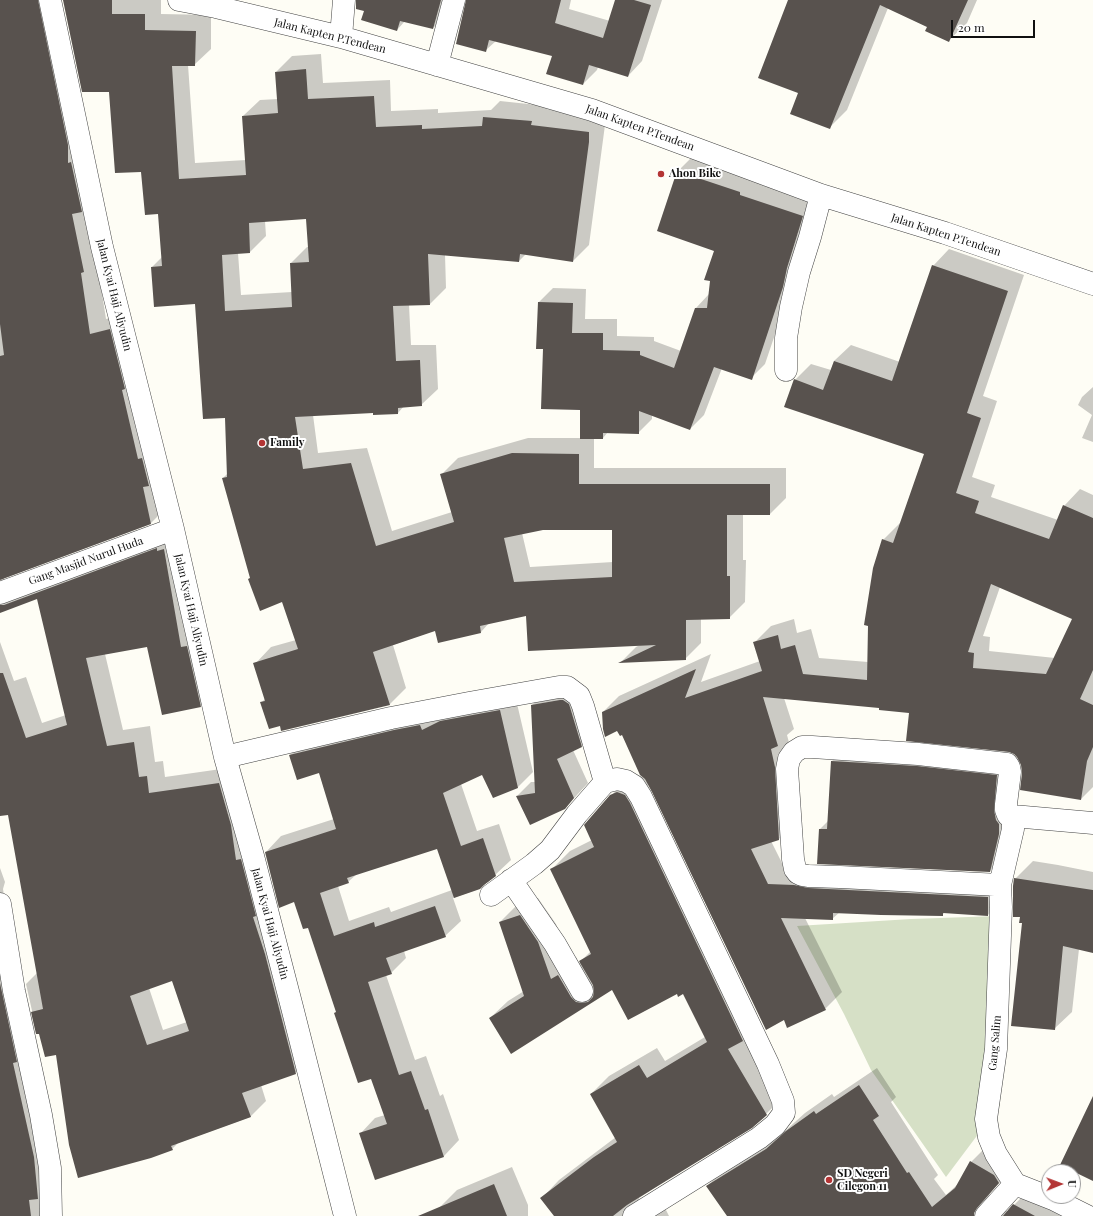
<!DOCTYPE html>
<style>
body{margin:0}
#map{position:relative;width:1093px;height:1216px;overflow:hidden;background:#fefdf5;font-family:"Playfair Display",serif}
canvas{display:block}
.north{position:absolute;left:1041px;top:1164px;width:40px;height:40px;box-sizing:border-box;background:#fff;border:1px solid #9f9f9f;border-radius:50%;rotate:89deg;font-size:11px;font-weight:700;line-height:16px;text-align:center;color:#101010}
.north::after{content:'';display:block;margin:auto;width:14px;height:18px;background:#b43535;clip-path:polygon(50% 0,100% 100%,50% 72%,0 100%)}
.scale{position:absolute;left:951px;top:20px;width:84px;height:18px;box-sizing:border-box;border:2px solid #101010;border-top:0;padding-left:5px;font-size:12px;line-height:14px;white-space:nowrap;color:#101010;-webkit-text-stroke:3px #fff;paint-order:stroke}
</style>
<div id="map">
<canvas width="1093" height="1216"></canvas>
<div class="north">U</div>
<div class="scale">20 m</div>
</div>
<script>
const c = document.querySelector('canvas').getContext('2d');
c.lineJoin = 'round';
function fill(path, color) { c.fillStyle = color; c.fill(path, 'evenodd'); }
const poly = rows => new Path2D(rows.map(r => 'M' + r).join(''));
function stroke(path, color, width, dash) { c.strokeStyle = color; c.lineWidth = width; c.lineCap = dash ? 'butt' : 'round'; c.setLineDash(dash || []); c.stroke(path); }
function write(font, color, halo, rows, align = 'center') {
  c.font = font + ' "Playfair Display",serif'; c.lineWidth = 4; c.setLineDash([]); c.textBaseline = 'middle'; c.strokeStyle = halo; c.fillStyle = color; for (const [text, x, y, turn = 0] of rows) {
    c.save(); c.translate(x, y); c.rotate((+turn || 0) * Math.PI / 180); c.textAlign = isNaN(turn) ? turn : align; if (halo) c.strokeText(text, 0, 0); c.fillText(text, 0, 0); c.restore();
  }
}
const cemetery = poly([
 [998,916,1000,1105,946,1177,871,1070,844,1014,797,926,911,919]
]);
const shadow = poly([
 [0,0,56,0,106,319,126,314,167,507,151,523,4,577,4,581,173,533,216,690,200,706,147,646,105,654,123,730,150,726,155,762,163,761,165,777,235,767,311,1057,295,1073,261,1085,266,1101,250,1117,178,1143,172,1149,57,1053,40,1032,37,1033,26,984,38,972,9,813,0,815,0,642,14,681,26,677,42,723,66,715,38,598,0,611],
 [172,980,187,1022,163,1030,149,988],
 [64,0,161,0,161,14,211,15,211,49,194,65,188,65,195,163,246,160,243,116,260,100,278,99,276,72,292,56,321,54,323,83,390,80,391,111,438,109,438,113,491,110,500,101,547,106,547,109,605,116,605,125,589,245,573,261,526,254,519,261,445,254,446,288,430,304,409,305,411,345,436,345,438,389,421,405,404,406,398,413,374,412,313,415,318,453,367,448,392,531,452,512,441,475,458,458,528,438,581,438,581,409,544,348,539,302,553,288,586,289,585,319,617,319,617,336,654,337,654,341,681,351,696,308,709,294,715,250,678,171,692,157,816,202,796,272,765,364,751,378,722,368,704,415,690,429,652,415,652,419,638,433,608,432,603,438,594,438,594,468,786,468,786,498,770,514,743,514,743,560,746,560,745,602,729,618,701,618,701,643,685,659,621,662,636,647,640,645,527,615,489,623,481,632,439,642,436,630,393,645,406,688,389,705,280,725,261,703,265,699,255,664,271,647,296,640,283,601,251,577,223,478,228,473,226,417,196,303,152,267,162,257,159,213,110,91],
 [307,218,309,247,307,247,291,263,292,292,241,295,238,253,250,252,266,236,265,221],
 [543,529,613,529,613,562,530,567,522,533],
 [368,0,451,0,448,14,433,28,405,21,397,30],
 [467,0,571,0,569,9,610,21,616,0,662,0,642,61,628,76,598,67,597,70,583,84,553,55,496,41,486,50],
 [789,0,977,0,967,23,949,40,928,27,888,8,847,110,829,128,799,93],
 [949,249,1024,275,983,396,997,401,972,477,995,485,991,497,1058,520,1064,506,1080,489,1093,495,1093,787,1081,799,1023,773,1022,764,1014,753,910,712,880,707,784,698,794,729,787,735,791,750,795,822,779,839,771,841,784,867,1004,881,1004,898,988,915,945,912,942,915,840,912,832,919,805,918,842,992,825,1009,784,1019,649,784,648,785,761,1023,748,1035,784,1096,766,1114,639,1198,641,1205,664,1206,669,1216,555,1216,542,1198,559,1180,616,1137,591,1094,609,1076,657,1048,665,1061,705,1037,684,993,612,988,511,1052,490,1018,508,1001,524,991,500,922,518,904,538,898,556,924,569,962,576,957,579,963,591,951,552,869,570,851,592,840,611,796,629,777,636,774,645,778,623,733,603,712,619,696,711,654,701,682,760,661,755,642,771,626,794,619,797,633,811,629,819,658,868,662,883,540,900,523,901,524,925,453,794,381,811,364,831,370,834,361,851,345,900,362,933,266],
 [1000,587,1073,618,1055,658,989,651,990,637,983,636],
 [1093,387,1093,442,1082,438,1092,415,1078,405,1082,397],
 [577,686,595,732,581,746,573,750,588,783,565,808,517,796,531,782,536,782,532,705,546,691],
 [515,695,533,772,517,788,483,774,461,784,477,831,499,824,511,860,495,875,479,889,453,898,461,921,445,936,404,951,406,958,391,973,386,975,415,1060,426,1056,440,1096,443,1094,459,1140,444,1156,376,1179,360,1134,375,1118,385,1115,372,1078,337,1011,309,927,295,901,266,852,281,836,334,819,319,772,290,755,305,740],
 [438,848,452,890,391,912,389,907,349,921,338,886,348,882,357,874],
 [849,745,1013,759,1007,854,990,871,820,829,829,820,832,761],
 [1033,861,1058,865,1093,872,1093,952,1079,949,1072,1012,1054,1029,1021,916,1015,879],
 [0,868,5,882,3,889,17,977,50,1216,0,1216],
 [877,1068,896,1097,891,1102,938,1175,934,1179,946,1195,958,1184,971,1162,985,1148,1013,1168,990,1193,987,1199,984,1216,729,1216,707,1186,725,1168,785,1131,805,1113,832,1094,834,1097],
 [512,1167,528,1205,528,1216,443,1216,439,1208,457,1190],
 [1031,1188,1084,1216,997,1216,1002,1211,1008,1211]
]);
const building = poly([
 [0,0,38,0,68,145,68,163,71,162,82,212,72,214,84,272,81,273,90,334,110,329,125,389,122,390,138,459,142,458,149,486,143,487,151,524,0,580,0,356,4,355,0,324],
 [63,0,112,0,112,14,145,14,145,30,196,31,195,66,172,66,179,179,246,175,242,116,278,113,275,72,306,69,308,99,374,96,376,127,422,125,422,129,482,126,483,117,532,121,531,125,589,132,589,142,573,262,520,254,519,262,428,254,430,305,393,306,396,361,420,360,422,406,398,408,398,414,373,415,373,413,295,417,303,469,351,463,376,546,454,522,440,474,512,453,579,454,579,484,770,484,770,515,727,515,727,576,730,576,730,619,686,620,686,660,618,663,656,645,528,651,526,616,480,626,481,633,438,643,435,631,373,652,390,705,281,731,280,726,269,729,260,702,265,701,253,663,298,649,282,602,260,611,248,579,250,578,222,478,227,477,225,418,203,419,195,304,154,307,151,267,162,266,158,214,145,215,141,172,115,173,109,92,82,92],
 [306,219,309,262,290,263,292,307,225,311,222,255,250,253,249,223],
 [543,530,612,530,612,577,514,582,504,538],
 [356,0,441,0,433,29,400,21,397,31,361,20,364,11,356,9],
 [466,0,561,0,555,23,603,38,615,0,634,0,651,5,628,77,589,65,583,85,546,74,552,56,489,40,486,52,456,44],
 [788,0,968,0,949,42,925,31,927,27,880,5,830,129,790,114,798,93,758,78],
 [677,171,740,192,740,195,803,216,787,268,783,287,752,380,714,367,690,430,639,411,639,434,603,433,603,439,580,439,580,410,541,409,543,349,536,349,538,302,573,303,572,333,603,333,603,350,640,351,640,355,674,368,695,308,707,308,710,281,704,280,714,251,657,231],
 [932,265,1008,291,967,413,981,418,956,493,979,501,975,513,1049,539,1063,505,1093,518,1093,670,1080,699,1093,705,1093,747,1087,761,1081,800,1020,790,1022,773,1021,765,1017,757,1014,754,1009,752,906,741,909,713,879,710,879,708,763,697,778,746,771,749,775,767,779,840,751,849,768,884,794,885,808,888,988,897,988,916,943,913,943,916,881,915,833,913,833,920,781,918,826,1010,787,1028,784,1020,766,1030,652,792,645,779,640,775,622,735,620,736,617,731,605,737,603,729,602,712,696,669,685,698,762,671,753,642,778,635,781,649,795,645,803,674,867,680,868,626,864,625,873,568,882,539,893,543,924,454,784,407,794,379,823,390,834,361,892,381],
 [991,584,1072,619,1046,674,973,668,974,653,968,652],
 [157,548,157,551,164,549,181,647,187,646,201,707,162,715,147,647,86,658,107,746,134,742,139,777,147,776,149,793,219,783,231,825,236,860,241,859,256,916,253,917,265,954,296,1074,242,1093,251,1117,171,1146,173,1150,151,1158,78,1178,69,1145,56,1055,45,1057,39,1034,36,1034,31,1012,43,1009,8,815,0,816,0,673,3,673,26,738,67,725,37,599,0,613,0,605,4,605],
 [172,981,189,1031,147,1045,130,996],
 [560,700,563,700,569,704,582,747,557,759,574,798,565,809,530,825,516,796,535,793,531,705],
 [500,710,518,788,493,798,482,775,443,793,461,846,483,838,496,876,484,885,480,889,454,898,437,849,347,878,349,883,320,893,334,936,374,922,375,927,435,906,446,937,386,958,392,974,368,982,399,1075,411,1071,425,1110,428,1109,444,1157,375,1180,359,1133,387,1124,371,1079,358,1083,334,1013,336,1012,308,928,303,929,294,902,279,908,265,852,336,829,319,773,297,780,289,755,394,730,420,725,422,730,440,721],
 [831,761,917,766,997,775,994,810,996,820,999,824,999,834,990,872,817,864,819,829,827,829],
 [617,792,625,795,630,803,743,1041,728,1049,767,1115,752,1128,627,1205,613,1216,554,1216,540,1198,594,1157,617,1142,590,1094,639,1065,647,1078,707,1042,683,994,678,997,677,994,628,1020,612,990,511,1054,489,1018,524,996,499,922,520,915,538,942,551,979,558,975,571,997,576,1002,582,1003,588,1002,593,997,594,991,593,985,579,961,591,954,550,869,594,847,584,825,610,795],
 [1014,878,1093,890,1093,953,1063,946,1055,1030,1011,1026,1022,923,1019,923,1020,917,1013,917,1013,886],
 [0,983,17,1062,13,1063,34,1157,38,1199,29,1200,31,1216,0,1216],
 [859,1085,879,1116,873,1120,907,1173,909,1172,932,1207,955,1188,970,1161,994,1175,999,1183,977,1208,974,1213,974,1216,727,1216,706,1186,766,1149,786,1131,814,1111,816,1114],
 [1093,1096,1093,1181,1060,1165],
 [494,1184,507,1216,418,1216],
 [1013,1204,1035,1216,1003,1216]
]);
const minor = poly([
 [50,0,102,247,173,529,225,757,253,856,292,1007,345,1216],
 [179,0,216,7,341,37,592,110,821,195,945,233,1093,284],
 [341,37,344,0],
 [437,65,454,0],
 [786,370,786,338,791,307,799,272,810,237,821,195],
 [0,593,173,529],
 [225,757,391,718,469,703,559,687,567,687,579,696,583,706,605,782],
 [1013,816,1013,829,1000,885,1001,907,996,1049,986,1119,989,1137,996,1154,1015,1184,1053,1199,1087,1216],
 [511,880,555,944,582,991],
 [1000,885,840,877,808,876,802,875,798,873,795,869,793,859,787,769,789,759,794,752,802,747,812,747,918,754,1007,764,1009,767,1010,772,1006,804,1006,810,1008,815,1013,816,1093,823],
 [491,895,534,864,550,850,577,814,605,782,617,779,626,781,634,786,641,797,768,1064,783,1101,784,1113,775,1125,759,1138,634,1216],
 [0,904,14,991,41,1115,50,1168,51,1216],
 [986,1216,1015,1184]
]);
const markers = [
 [661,174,4,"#b43535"],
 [262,443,4,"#b43535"],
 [829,1180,4,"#b43535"]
];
const streetNames = [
 ["Jalan Kapten P.Tendean",330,36,14],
 ["Jalan Kapten P.Tendean",640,128,20],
 ["Jalan Kapten P.Tendean",946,235,18],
 ["Jalan Kyai Haji Aliyudin",114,295,76],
 ["Gang Masjid Nurul Huda",86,561,-20],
 ["Jalan Kyai Haji Aliyudin",191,610,77],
 ["Jalan Kyai Haji Aliyudin",270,924,75],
 ["Gang Salim",995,1043,-85]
];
const poiNames = [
 ["Ahon Bike",669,174],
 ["Family",270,443],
 ["SD Negeri",837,1174],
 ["Cilegon 11",837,1187]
];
fill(cemetery, '#d6e0c6');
fill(shadow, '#0003');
fill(building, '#58524e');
stroke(minor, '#434343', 23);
stroke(minor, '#fff', 22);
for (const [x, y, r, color] of markers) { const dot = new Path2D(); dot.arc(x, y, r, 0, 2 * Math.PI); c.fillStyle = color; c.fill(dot); stroke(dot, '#fff', 1.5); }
write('11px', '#101010', '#fff', streetNames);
write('bold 11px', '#101010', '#fff', poiNames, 'left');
</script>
